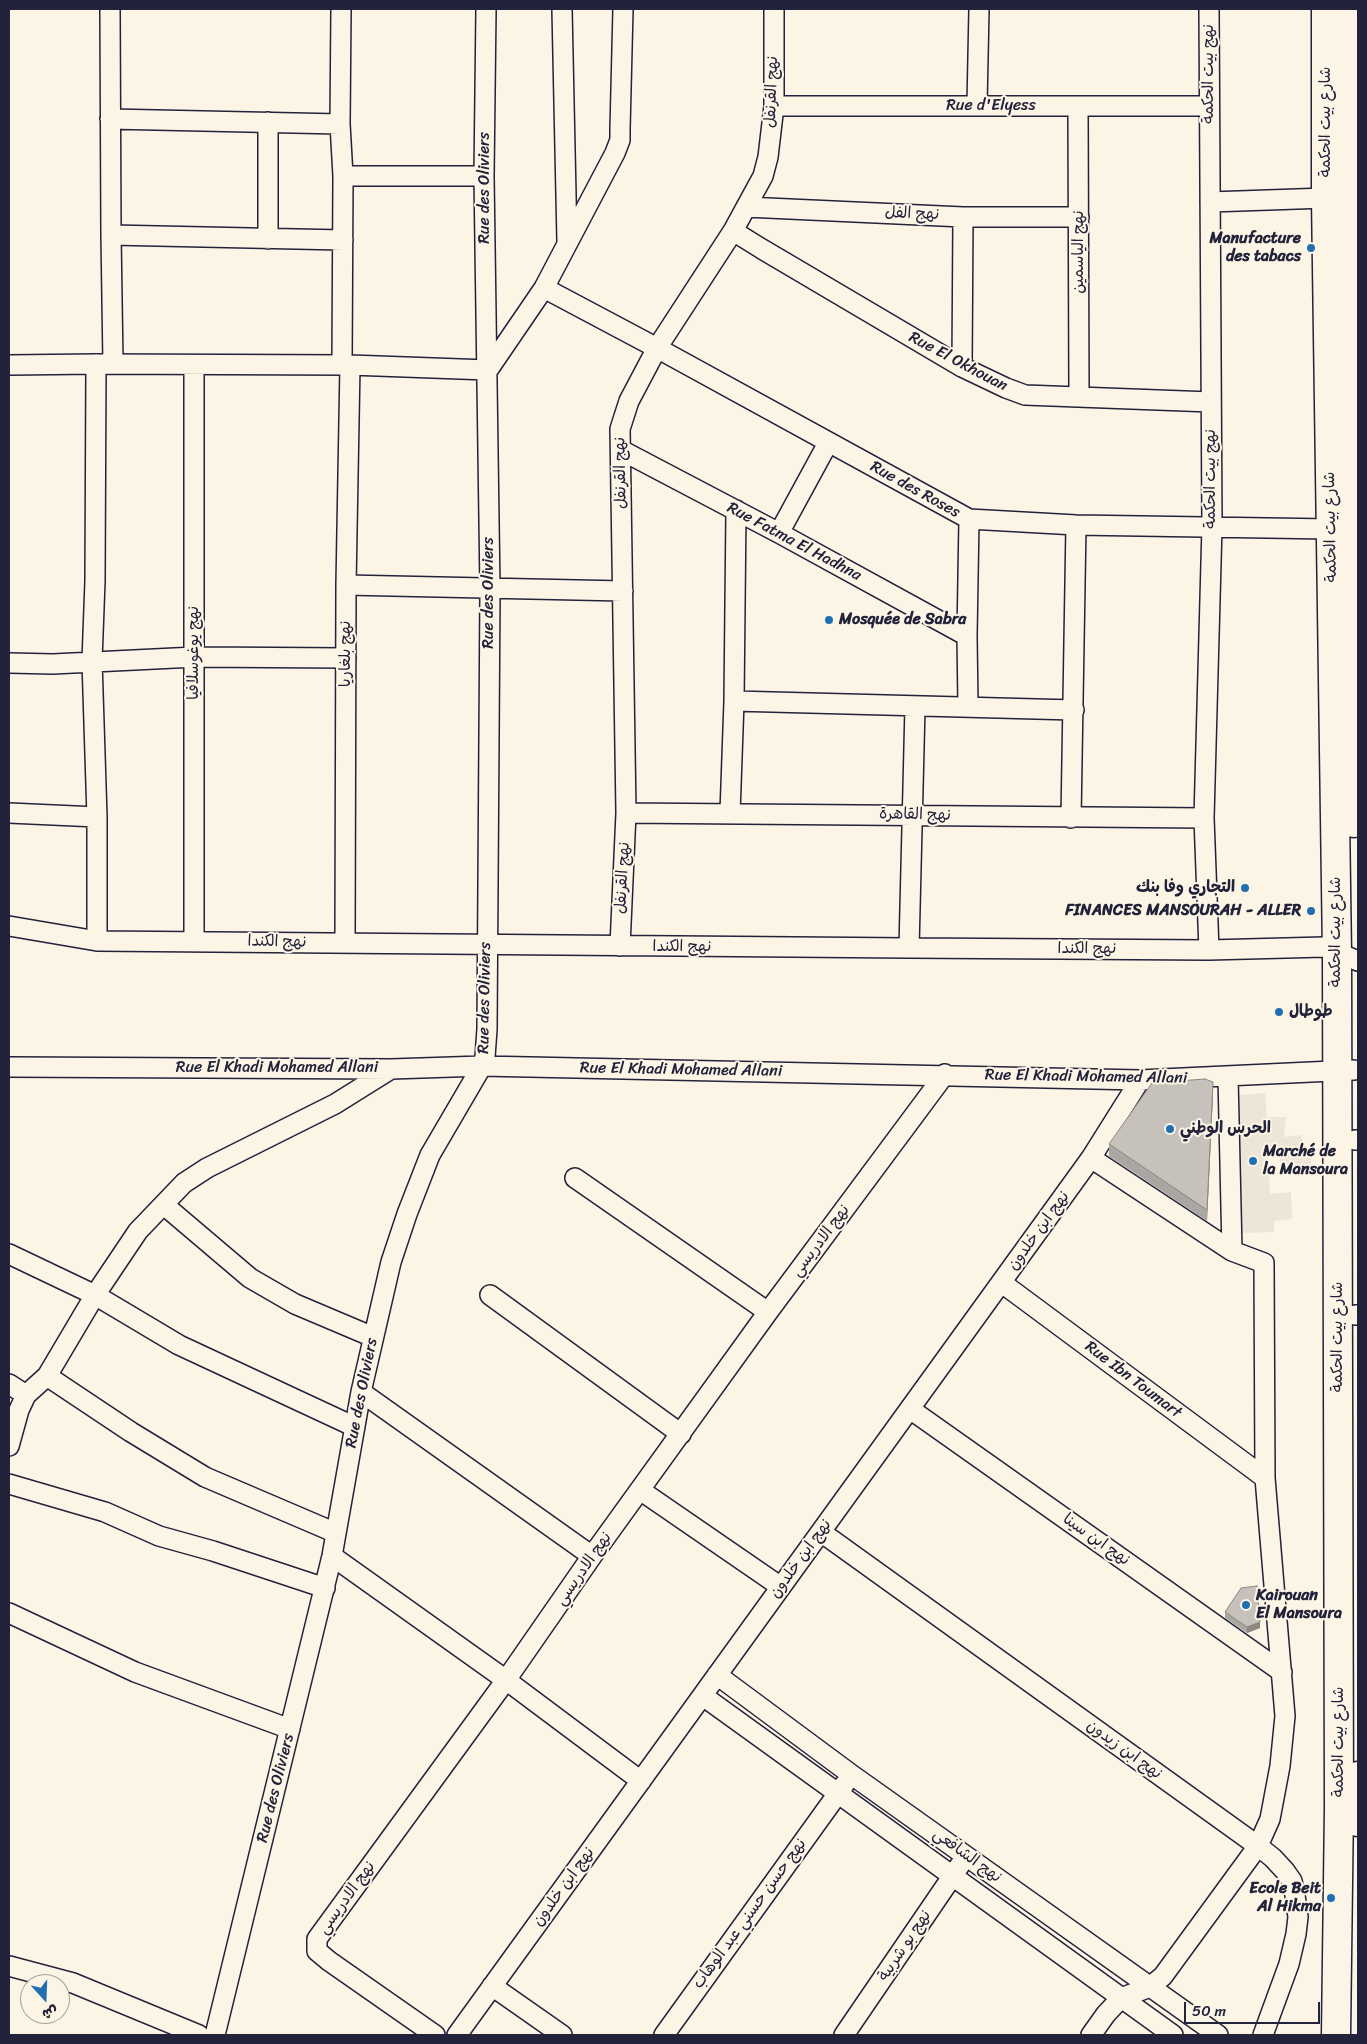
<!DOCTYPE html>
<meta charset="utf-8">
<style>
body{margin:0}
#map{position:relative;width:1367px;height:2044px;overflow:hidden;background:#fcf5e5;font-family:Sriracha,"Playpen Sans Arabic",sans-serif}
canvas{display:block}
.frame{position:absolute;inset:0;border:10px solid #22223b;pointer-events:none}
.north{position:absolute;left:20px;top:1974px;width:50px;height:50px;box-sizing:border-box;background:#fcf5e5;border:1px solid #a5a1a1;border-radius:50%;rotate:160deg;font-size:14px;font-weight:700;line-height:20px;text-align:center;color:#22223b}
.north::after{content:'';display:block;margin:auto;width:18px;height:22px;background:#1f6fb2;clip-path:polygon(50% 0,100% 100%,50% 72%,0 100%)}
.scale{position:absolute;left:1184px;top:2002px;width:136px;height:22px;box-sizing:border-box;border:2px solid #22223b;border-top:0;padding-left:6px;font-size:15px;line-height:18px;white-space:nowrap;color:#22223b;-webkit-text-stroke:4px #fcf5e5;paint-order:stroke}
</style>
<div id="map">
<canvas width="1367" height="2044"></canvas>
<div class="frame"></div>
<div class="north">ش</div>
<div class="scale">50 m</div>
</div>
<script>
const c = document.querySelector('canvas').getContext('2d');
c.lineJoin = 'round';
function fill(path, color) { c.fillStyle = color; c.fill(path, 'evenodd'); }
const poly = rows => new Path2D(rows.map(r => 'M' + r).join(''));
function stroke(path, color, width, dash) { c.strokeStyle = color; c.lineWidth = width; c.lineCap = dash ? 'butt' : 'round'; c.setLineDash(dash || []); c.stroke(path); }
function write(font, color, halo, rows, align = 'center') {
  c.font = font + ' Sriracha,"Playpen Sans Arabic",sans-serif'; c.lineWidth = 4; c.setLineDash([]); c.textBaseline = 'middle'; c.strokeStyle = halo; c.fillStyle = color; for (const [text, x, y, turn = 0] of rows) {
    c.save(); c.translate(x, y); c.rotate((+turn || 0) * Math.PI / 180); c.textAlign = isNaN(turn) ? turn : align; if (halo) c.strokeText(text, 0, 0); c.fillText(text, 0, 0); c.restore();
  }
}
const built = poly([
 [1265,1093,1267,1117,1286,1117,1284,1137,1302,1135,1303,1153,1311,1154,1311,1168,1281,1170,1280,1152,1268,1152,1270,1194,1291,1192,1292,1219,1274,1221,1274,1232,1239,1233,1236,1102,1240,1095]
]);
const minor = poly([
 [110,9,111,235,113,364],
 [341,9,340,124,343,176,342,365],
 [562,9,567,242],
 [1209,9,1212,526,1204,818,1209,950],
 [977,105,979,9],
 [774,106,1209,106],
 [1078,106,1079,397],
 [110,119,340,124],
 [343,176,484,176],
 [1210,202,1326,198],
 [746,207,963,217,1079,217],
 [733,231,762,249,962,367,1006,388,1025,395,1211,402],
 [111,235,343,240],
 [268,239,268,122],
 [544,288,657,348,969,519,1076,525,1331,529],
 [96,364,95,581,92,661,97,817,97,941],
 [9,365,96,364,350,365,488,370,544,288,615,153,620,140,620,129,623,9],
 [194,365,194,941],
 [962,367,963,217],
 [621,450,779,533,967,636],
 [779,533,828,443],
 [346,585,623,591],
 [9,663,53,664,195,657,346,658],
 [734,701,1074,710],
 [968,706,967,636,969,519],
 [9,813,97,817],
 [626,813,1204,818],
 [730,813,734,701,736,510],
 [1071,818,1076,525],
 [9,926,97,941,909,948,1209,950,1324,947,1358,961],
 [345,943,346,585,350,365],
 [620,946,626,813,620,429,629,401,657,348,733,231,763,176,768,157,774,106,774,9],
 [909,948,915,707],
 [9,1067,391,1069,482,1066,1140,1080,1354,1070],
 [1228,1077,1232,1251],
 [1355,1140,1358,1140],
 [575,1178,768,1312],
 [164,1205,250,1278,295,1304,373,1337],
 [9,1254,95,1295,179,1345,355,1427],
 [1002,1283,1265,1478],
 [490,1295,681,1434],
 [1355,1315,1358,1315],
 [47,1376,131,1432,205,1477,336,1533],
 [9,1384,26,1395],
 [361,1392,592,1556],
 [910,1409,1282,1672],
 [9,1446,19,1410,26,1395,47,1376,95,1295,138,1231,184,1183,207,1168,335,1104,391,1069],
 [9,1484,105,1512,159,1536,213,1551,325,1588],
 [640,1490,781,1587],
 [821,1532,1258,1846,1273,1858,1285,1871,1292,1881,1295,1895,1298,1917,1296,1934,1289,1964,1263,2035],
 [332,1556,506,1680,641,1781],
 [9,1613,135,1672,290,1729],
 [717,1675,852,1775,1218,2035],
 [703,1696,1173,2035],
 [9,1966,73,1983,199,2035],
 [492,1986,562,2035],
 [215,2035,332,1556,361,1392,391,1262,407,1214,430,1155,482,1066,485,1057,487,1029,490,589,484,176,486,9],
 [435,2035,329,1961,317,1951,317,1939,506,1680,592,1556,768,1312,945,1074],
 [457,2035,1091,1158,1140,1080],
 [664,2035,844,1785],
 [844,2035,960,1865],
 [1091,2035,1106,2014,1121,1998,1150,1987,1163,1976,1258,1846,1270,1819,1280,1766,1285,1716,1265,1478,1264,1263,1232,1251,1091,1158]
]);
const primary = poly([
 [1326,9,1326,198,1337,954,1339,1806,1336,2035],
 [1347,9,1354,823],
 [1358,1776,1358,1822]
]);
const wall = poly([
 [1213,1094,1207,1221,1109,1156,1109,1144],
 [1225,1612,1260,1628,1247,1633,1225,1618]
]);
const shadedWall = poly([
 [1213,1082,1213,1094,1207,1221,1207,1210],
 [1260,1622,1260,1628,1247,1633,1247,1627]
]);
const building = poly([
 [1205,1079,1213,1082,1207,1210,1109,1144,1152,1083,1205,1079],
 [1257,1586,1260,1622,1247,1627,1225,1612,1241,1588,1257,1586]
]);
const markers = [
 [1311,248,5,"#1f6fb2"],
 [829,620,5,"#1f6fb2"],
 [1245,888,5,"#1f6fb2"],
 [1311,911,5,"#1f6fb2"],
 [1279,1012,5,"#1f6fb2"],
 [1170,1129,5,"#1f6fb2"],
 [1253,1161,5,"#1f6fb2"],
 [1246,1605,5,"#1f6fb2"],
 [1331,1898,5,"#1f6fb2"]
];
const streetNames = [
 ["نهج بيت الحكمة",1209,74,-90],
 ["نهج القرنفل",772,92,-88],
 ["Rue d'Elyess",991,106],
 ["شارع بيت الحكمة",1326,122,-90],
 ["Rue des Oliviers",485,188,-90],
 ["نهج الفل",912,214,2],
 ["نهج الياسمين",1079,252,-90],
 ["Rue El Okhouan",958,362,28],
 ["نهج القرنفل",621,473,-91],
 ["نهج بيت الحكمة",1211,479,-90],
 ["Rue des Roses",915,490,29],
 ["شارع بيت الحكمة",1331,527,-91],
 ["Rue Fatma El Hadhna",794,542,28],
 ["Rue des Oliviers",489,593,-90],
 ["نهج يوغوسلافيا",194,653,-90],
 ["نهج بلغاريا",346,654,-90],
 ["نهج القاهرة",915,815,1],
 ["نهج القرنفل",623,878,-87],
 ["شارع بيت الحكمة",1336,932,-90],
 ["نهج الكندا",277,942,1],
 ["نهج الكندا",682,947],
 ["نهج الكندا",1087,949],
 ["Rue des Oliviers",485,998,-89],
 ["Rue El Khadi Mohamed Allani",277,1068],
 ["Rue El Khadi Mohamed Allani",681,1070,1],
 ["Rue El Khadi Mohamed Allani",1086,1077,1],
 ["نهج ابن خلدون",1039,1231,-54],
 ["نهج الادريسي",821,1241,-53],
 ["شارع بيت الحكمة",1338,1337,-90],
 ["Rue Ibn Toumart",1133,1380,37],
 ["Rue des Oliviers",362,1393,-79],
 ["نهج ابن سينا",1096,1540,35],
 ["نهج ابن خلدون",801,1559,-54],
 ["نهج الادريسي",584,1569,-55],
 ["شارع بيت الحكمة",1339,1742,-90],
 ["نهج ابن زيدون",1124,1750,36],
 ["Rue des Oliviers",276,1788,-76],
 ["نهج الشافعي",967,1856,36],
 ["نهج ابن خلدون",564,1887,-54],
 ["نهج الادريسي",347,1898,-54],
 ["نهج حسن حسني عبد الوهاب",750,1914,-54],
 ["نهج بو شربية",905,1946,-56]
];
const poiNames = [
 ["Manufacture",1301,239,"right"],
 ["des tabacs",1301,257,"right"],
 ["Mosquée de Sabra",839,620],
 ["التجاري وفا بنك",1235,888,"right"],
 ["FINANCES MANSOURAH - ALLER",1301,911,"right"],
 ["طوطال",1289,1012],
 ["الحرس الوطني",1180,1129],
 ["Marché de",1263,1152],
 ["la Mansoura",1263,1170],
 ["Kairouan",1256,1596],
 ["El Mansoura",1256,1614],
 ["Ecole Beit",1321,1889,"right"],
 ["Al Hikma",1321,1907,"right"]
];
fill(built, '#ece5d8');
stroke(minor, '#22223b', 22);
stroke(primary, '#22223b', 31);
stroke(minor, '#fcf5e5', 19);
stroke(primary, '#fcf5e5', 28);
fill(wall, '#aaa6a1');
fill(shadedWall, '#8b8783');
fill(building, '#c6c1bb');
stroke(building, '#8b8783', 1);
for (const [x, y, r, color] of markers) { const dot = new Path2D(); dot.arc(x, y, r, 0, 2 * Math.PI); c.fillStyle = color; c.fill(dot); stroke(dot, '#fcf5e5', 2); }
write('16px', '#22223b', '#fcf5e5', streetNames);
write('bold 16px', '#22223b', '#fcf5e5', poiNames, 'left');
</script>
